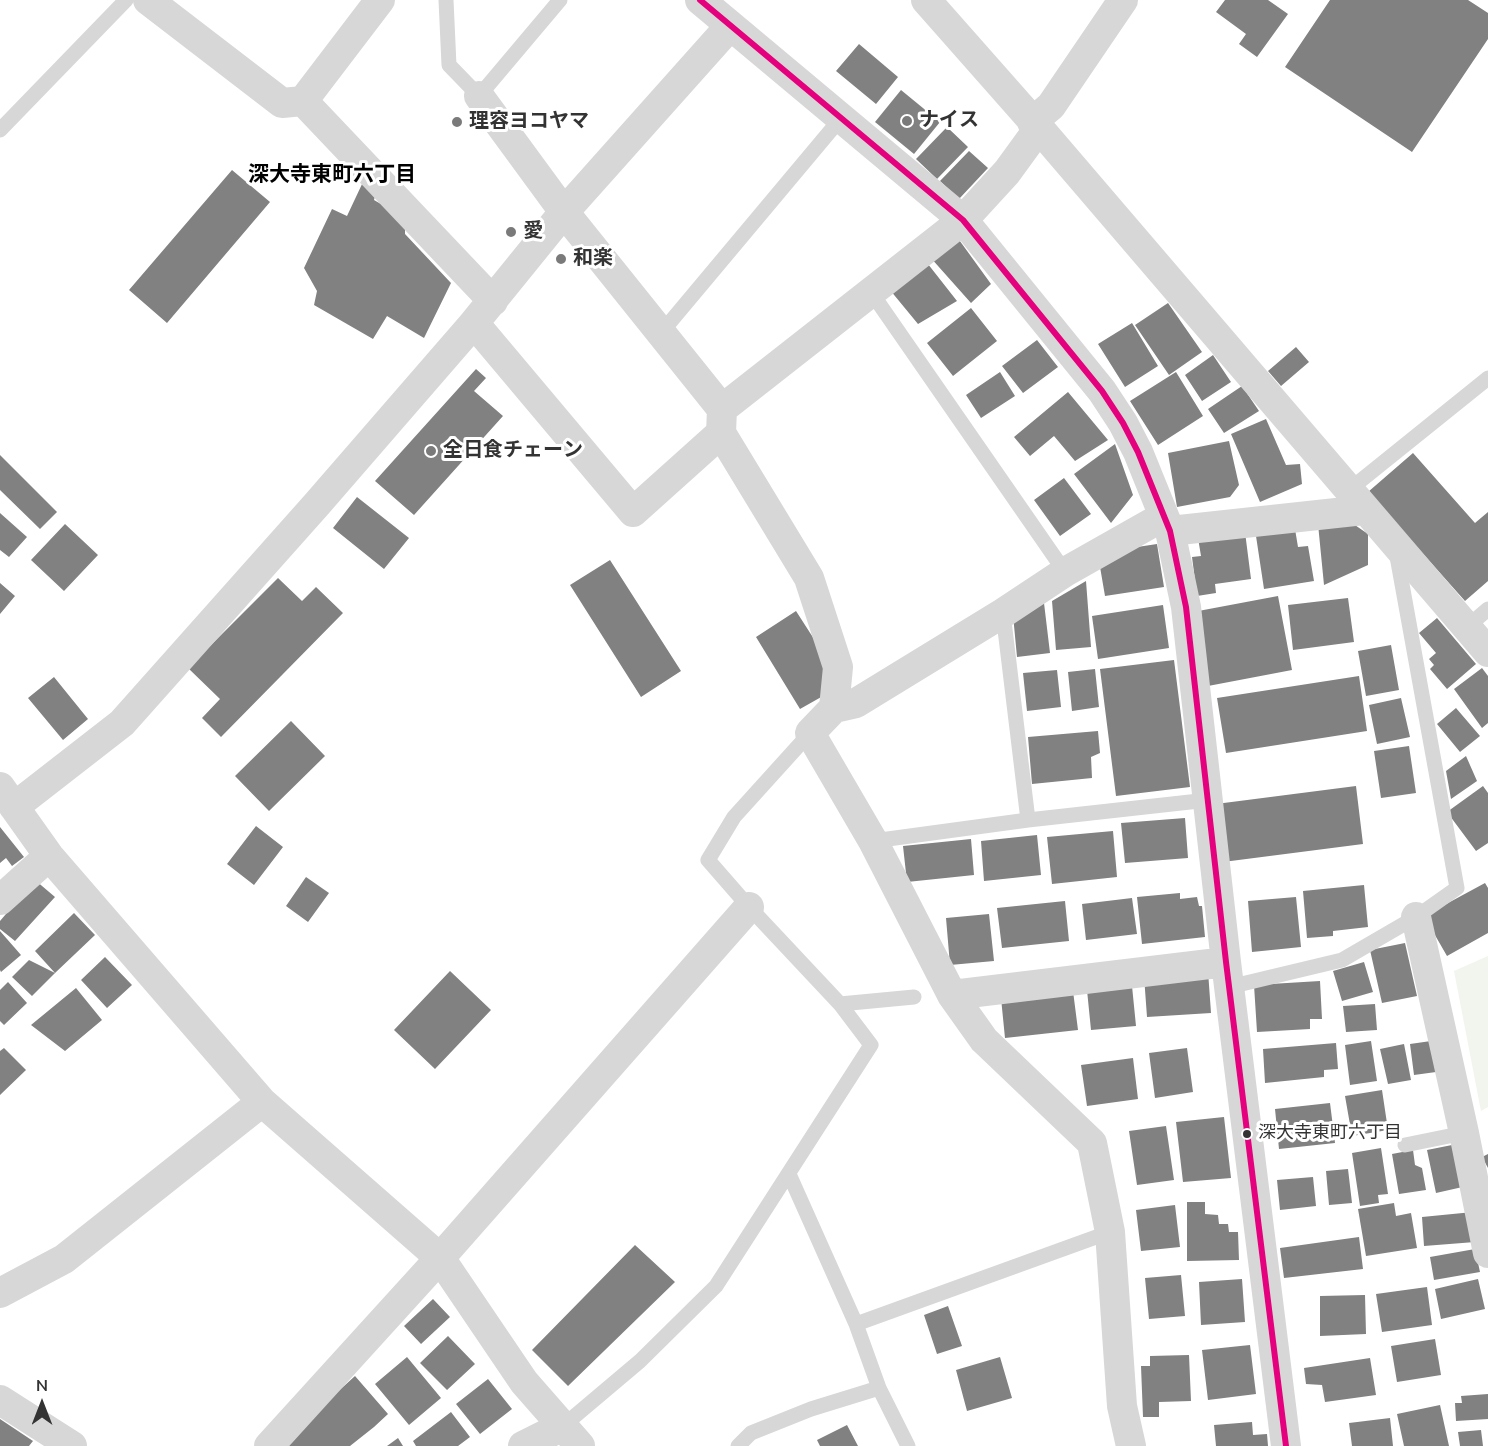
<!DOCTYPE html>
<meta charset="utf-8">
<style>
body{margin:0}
#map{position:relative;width:1488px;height:1446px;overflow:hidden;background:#fff;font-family:"Nunito Sans",sans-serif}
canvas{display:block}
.north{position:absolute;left:12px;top:1374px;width:60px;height:60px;-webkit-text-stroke:4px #fff;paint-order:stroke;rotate:0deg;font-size:16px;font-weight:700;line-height:24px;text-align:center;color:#333}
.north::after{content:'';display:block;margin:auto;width:21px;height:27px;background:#333;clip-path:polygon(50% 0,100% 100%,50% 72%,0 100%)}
</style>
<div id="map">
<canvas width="1488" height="1446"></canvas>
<div class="north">N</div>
</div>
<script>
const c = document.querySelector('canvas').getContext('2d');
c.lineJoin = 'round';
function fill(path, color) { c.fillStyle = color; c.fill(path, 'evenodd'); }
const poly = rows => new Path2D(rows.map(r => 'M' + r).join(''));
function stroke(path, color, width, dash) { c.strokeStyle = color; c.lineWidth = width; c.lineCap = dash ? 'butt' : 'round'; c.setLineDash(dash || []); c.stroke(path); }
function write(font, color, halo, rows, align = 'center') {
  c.font = font + ' "Nunito Sans","Noto Sans JP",sans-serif'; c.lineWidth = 6; c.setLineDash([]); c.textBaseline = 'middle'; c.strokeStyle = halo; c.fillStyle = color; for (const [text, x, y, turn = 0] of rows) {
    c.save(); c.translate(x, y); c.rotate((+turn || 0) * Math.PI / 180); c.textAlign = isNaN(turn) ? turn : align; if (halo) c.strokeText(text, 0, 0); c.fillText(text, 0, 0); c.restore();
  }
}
const green = poly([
 [1488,956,1488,1107,1481,1111,1454,971]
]);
const building = poly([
 [1225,0,1268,0,1288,14,1257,57,1239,44,1246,34,1216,12],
 [1330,0,1468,0,1488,13,1488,39,1412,152,1285,67],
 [859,44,898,77,876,104,836,71],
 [901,90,940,122,914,154,875,122],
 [947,127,968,147,937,179,916,159],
 [969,151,988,168,959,199,940,181],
 [232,170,270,202,167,323,129,290],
 [363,182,377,188,374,200,405,218,405,234,451,283,424,338,387,316,373,339,314,305,317,291,304,268,332,209,347,216],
 [957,237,991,284,971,303,930,257],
 [924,259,957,301,918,324,890,290],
 [1168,303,1202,352,1169,375,1135,325],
 [971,308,997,341,953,376,927,343],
 [1132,323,1158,366,1125,387,1098,344],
 [1037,340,1058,367,1023,393,1002,366],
 [1296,347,1309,362,1281,386,1268,371],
 [1213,355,1231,382,1202,401,1185,375],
 [476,369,486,378,474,391,503,416,414,515,375,481],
 [1000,372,1015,396,981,418,966,395],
 [1176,372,1203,416,1158,445,1130,401],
 [1242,386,1259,411,1224,433,1208,409],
 [1068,392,1108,440,1075,461,1054,436,1030,456,1014,437],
 [1266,419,1286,465,1300,464,1302,484,1260,502,1231,434],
 [1229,441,1239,485,1230,497,1177,507,1168,453],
 [1115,444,1133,495,1111,523,1074,474],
 [1413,453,1475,523,1488,512,1488,581,1465,601,1368,492],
 [0,455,57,512,40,529,0,490],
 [1064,478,1091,514,1060,536,1034,500],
 [357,497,409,538,384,569,333,528],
 [0,513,27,537,9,557,0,550],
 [1349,521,1368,534,1368,565,1324,585,1318,524],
 [65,524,98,555,64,591,31,560],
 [1295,529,1298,547,1308,546,1314,581,1264,589,1256,536],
 [1245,532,1251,579,1215,584,1216,593,1197,596,1192,557,1201,556,1198,538],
 [1157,544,1164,587,1105,596,1099,561,1111,551],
 [610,560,681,671,641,697,570,585],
 [278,578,302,601,316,587,343,613,221,737,202,718,220,699,188,668],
 [1086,581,1091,647,1056,650,1052,601],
 [0,583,15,596,0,614],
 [1278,596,1292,670,1208,686,1193,612],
 [1348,598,1354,642,1293,650,1288,605],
 [1044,603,1050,653,1017,657,1013,615],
 [1163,605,1169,648,1098,659,1092,616],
 [796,611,823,653,823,696,800,709,756,637],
 [1437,618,1476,664,1447,689,1430,669,1434,665,1429,659,1436,653,1419,633],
 [1391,645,1399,690,1366,696,1358,651],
 [1174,660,1190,787,1116,796,1100,669],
 [1482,668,1488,676,1488,723,1482,728,1454,689],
 [1095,669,1099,707,1072,711,1068,672],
 [1057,670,1061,707,1027,711,1023,673],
 [1359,676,1367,731,1226,753,1217,698],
 [54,677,88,719,63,740,28,698],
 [1401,698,1410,737,1377,744,1369,705],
 [1456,708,1480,736,1460,752,1437,724],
 [291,721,325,756,269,811,235,776],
 [1098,731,1100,753,1091,757,1092,778,1032,784,1028,737],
 [1409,746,1416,793,1381,798,1374,751],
 [1466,756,1477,781,1451,799,1446,771],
 [1356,786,1363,844,1223,862,1216,804],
 [1483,786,1488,793,1488,843,1476,851,1447,812],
 [1185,818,1188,858,1125,863,1121,823],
 [256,826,283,847,254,885,227,864],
 [0,827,24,857,12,866,6,858,0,863],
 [1113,831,1117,877,1052,884,1047,837],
 [1037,835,1041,875,984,881,981,841],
 [971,839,974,875,907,882,903,846],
 [306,877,329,893,308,922,286,906],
 [35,880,55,897,15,941,0,929,0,921],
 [1485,883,1488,888,1488,933,1447,956,1424,916],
 [1364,885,1368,927,1333,931,1333,936,1307,938,1303,891],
 [1180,893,1180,899,1197,897,1199,906,1202,906,1205,937,1142,944,1137,897],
 [1296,897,1301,947,1252,952,1248,901],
 [1132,898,1137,934,1086,940,1082,904],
 [1065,901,1069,941,1002,948,997,908],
 [74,913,95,935,55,973,35,951],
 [989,914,994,961,950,965,946,918],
 [0,931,21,955,1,972,0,970],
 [1405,943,1417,996,1382,1003,1370,950],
 [105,957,132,985,107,1008,81,980],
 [29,960,55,973,32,996,12,977],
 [1364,962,1373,992,1342,1001,1333,971],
 [450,971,491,1010,435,1069,394,1030],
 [1208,971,1211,1013,1147,1017,1144,976],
 [1320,981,1322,1019,1310,1019,1310,1029,1257,1032,1254,985],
 [8,982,27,1003,4,1025,0,1021,0,990],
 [1132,986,1136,1026,1091,1030,1087,990],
 [76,988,102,1020,65,1051,31,1025],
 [1073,991,1078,1030,1005,1038,1001,998],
 [1375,1004,1377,1030,1346,1032,1343,1006],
 [1371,1041,1377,1081,1350,1085,1345,1045],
 [1431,1041,1436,1072,1414,1075,1410,1044],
 [1336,1043,1338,1069,1324,1070,1324,1077,1265,1083,1263,1049],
 [1404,1044,1411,1080,1388,1084,1380,1049],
 [4,1048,26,1070,0,1095,0,1051],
 [1187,1048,1193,1092,1155,1098,1149,1053],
 [1133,1058,1138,1099,1087,1106,1081,1065],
 [1382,1090,1388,1130,1352,1136,1345,1096],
 [1330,1103,1335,1143,1279,1149,1275,1109],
 [1224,1117,1231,1178,1183,1182,1176,1122],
 [1166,1126,1174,1180,1137,1185,1129,1131],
 [1457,1144,1467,1186,1436,1193,1427,1150],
 [1381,1148,1388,1194,1378,1195,1379,1203,1360,1206,1352,1153],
 [1413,1150,1415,1165,1422,1168,1426,1190,1399,1194,1392,1154],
 [1488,1154,1488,1168,1482,1157],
 [1348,1169,1352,1203,1329,1205,1326,1171],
 [1313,1177,1316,1206,1280,1210,1277,1180],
 [1187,1202,1205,1202,1205,1214,1218,1215,1219,1224,1228,1224,1229,1232,1238,1232,1239,1260,1187,1261],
 [1394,1203,1396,1216,1411,1213,1417,1248,1366,1256,1358,1209],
 [1175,1205,1180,1247,1141,1251,1136,1210],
 [1473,1212,1475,1242,1424,1246,1422,1217],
 [1359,1237,1363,1269,1284,1278,1280,1248],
 [635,1245,675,1282,568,1386,532,1350],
 [1475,1249,1480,1272,1434,1280,1430,1257],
 [1181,1275,1185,1316,1149,1319,1145,1278],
 [1242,1279,1245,1322,1201,1325,1199,1282],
 [1478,1279,1485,1309,1441,1319,1435,1289],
 [1427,1287,1432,1325,1382,1332,1376,1294],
 [1365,1295,1366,1334,1320,1336,1320,1296],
 [433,1299,450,1317,421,1344,404,1326],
 [948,1306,962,1346,937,1354,924,1315],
 [448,1336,475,1364,447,1390,420,1363],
 [1435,1339,1441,1375,1397,1382,1391,1346],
 [1250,1345,1256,1394,1208,1400,1202,1350],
 [1189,1355,1191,1401,1159,1402,1159,1417,1143,1417,1141,1366,1150,1366,1150,1356],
 [407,1357,441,1398,409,1425,375,1384],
 [1000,1357,1012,1398,967,1411,956,1370],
 [1370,1358,1376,1395,1325,1402,1322,1385,1306,1384,1304,1368],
 [355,1376,388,1414,374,1427,350,1446,278,1446],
 [488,1379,512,1409,480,1434,456,1404],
 [1488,1394,1488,1419,1456,1421,1455,1403,1462,1403,1461,1396],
 [1440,1405,1449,1446,1404,1446,1397,1414],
 [451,1412,470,1437,458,1446,416,1446,413,1441],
 [1390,1418,1393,1446,1352,1446,1349,1423],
 [0,1419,33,1441,29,1446,0,1446],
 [1252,1422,1253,1435,1267,1434,1268,1446,1216,1446,1214,1425],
 [847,1425,858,1446,820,1446,817,1440],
 [1481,1430,1483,1446,1460,1446,1458,1432],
 [398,1438,403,1446,387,1446]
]);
const service = poly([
 [446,0,449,65,479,96,560,0],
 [0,130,126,0],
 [871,292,1065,572],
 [661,333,842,117],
 [1349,490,1488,378],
 [1003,613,1028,820],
 [1467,627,1488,609],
 [873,841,1028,820,1208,800],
 [1229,987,1342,960,1416,917,1457,888,1396,551],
 [840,1004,914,997],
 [1405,1145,1464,1133],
 [789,1174,856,1324,879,1388,908,1446],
 [856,1324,1110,1232],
 [563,1426,640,1361,716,1286,871,1045,840,1004,749,907,708,860,734,817,810,733],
 [738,1446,751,1433,811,1409,879,1388]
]);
const minor = poly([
 [148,0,282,103,303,101,493,301],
 [700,0,963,220,1102,391,1123,423,1138,452,1170,531,1186,607,1226,962,1286,1446],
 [926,0,1039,128,1488,652],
 [479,96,564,212,722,409,721,433,809,578,838,667,834,708,810,733,873,841,952,995,984,1040,1092,1143,1110,1232,1122,1406,1131,1446],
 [303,101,380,0],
 [1032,122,1051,106,1123,0],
 [474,323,633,512,721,433],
 [722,409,963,220,1007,172,1039,128],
 [1170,531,1364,510],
 [834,708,856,703,1003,613,1065,572,1164,516],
 [0,787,49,856,262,1102,440,1258,524,1382,580,1446],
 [14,807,122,723,317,504,474,323,564,212,730,26],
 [0,900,49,856],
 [1416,917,1464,1133,1488,1253],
 [952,995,1226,962],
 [0,1293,64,1259,262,1102],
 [0,1400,72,1446],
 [269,1446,440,1258,749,907],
 [523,1446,563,1426]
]);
const bus1 = poly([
 [700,0,963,220,1102,391,1123,423,1138,452,1170,531,1186,607,1226,962,1286,1446]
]);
const markers = [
 [907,121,6,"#7a7a7a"],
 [457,122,6,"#7a7a7a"],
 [511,232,6,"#7a7a7a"],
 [561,259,6,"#7a7a7a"],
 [431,451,6,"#7a7a7a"],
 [1247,1134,5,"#333"]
];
const busNames = [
 ["深大寺東町六丁目",1258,1134]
];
const poiNames = [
 ["ナイス",919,121],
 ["理容ヨコヤマ",469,122],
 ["愛",523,232],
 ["和楽",573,259],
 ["全日食チェーン",443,451]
];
const neighbourhoodNames = [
 ["深大寺東町六丁目",332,176]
];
fill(green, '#f1f5ed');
fill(building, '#818181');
stroke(service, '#d7d7d7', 15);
stroke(minor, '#d7d7d7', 30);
stroke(bus1, '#e5007d', 6);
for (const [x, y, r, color] of markers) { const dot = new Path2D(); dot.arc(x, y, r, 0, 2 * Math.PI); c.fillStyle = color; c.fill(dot); stroke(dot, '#fff', 2); }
write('18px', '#333', '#fff', busNames, 'left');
write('bold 20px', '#333', '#fff', poiNames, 'left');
write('bold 21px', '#000', '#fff', neighbourhoodNames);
</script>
